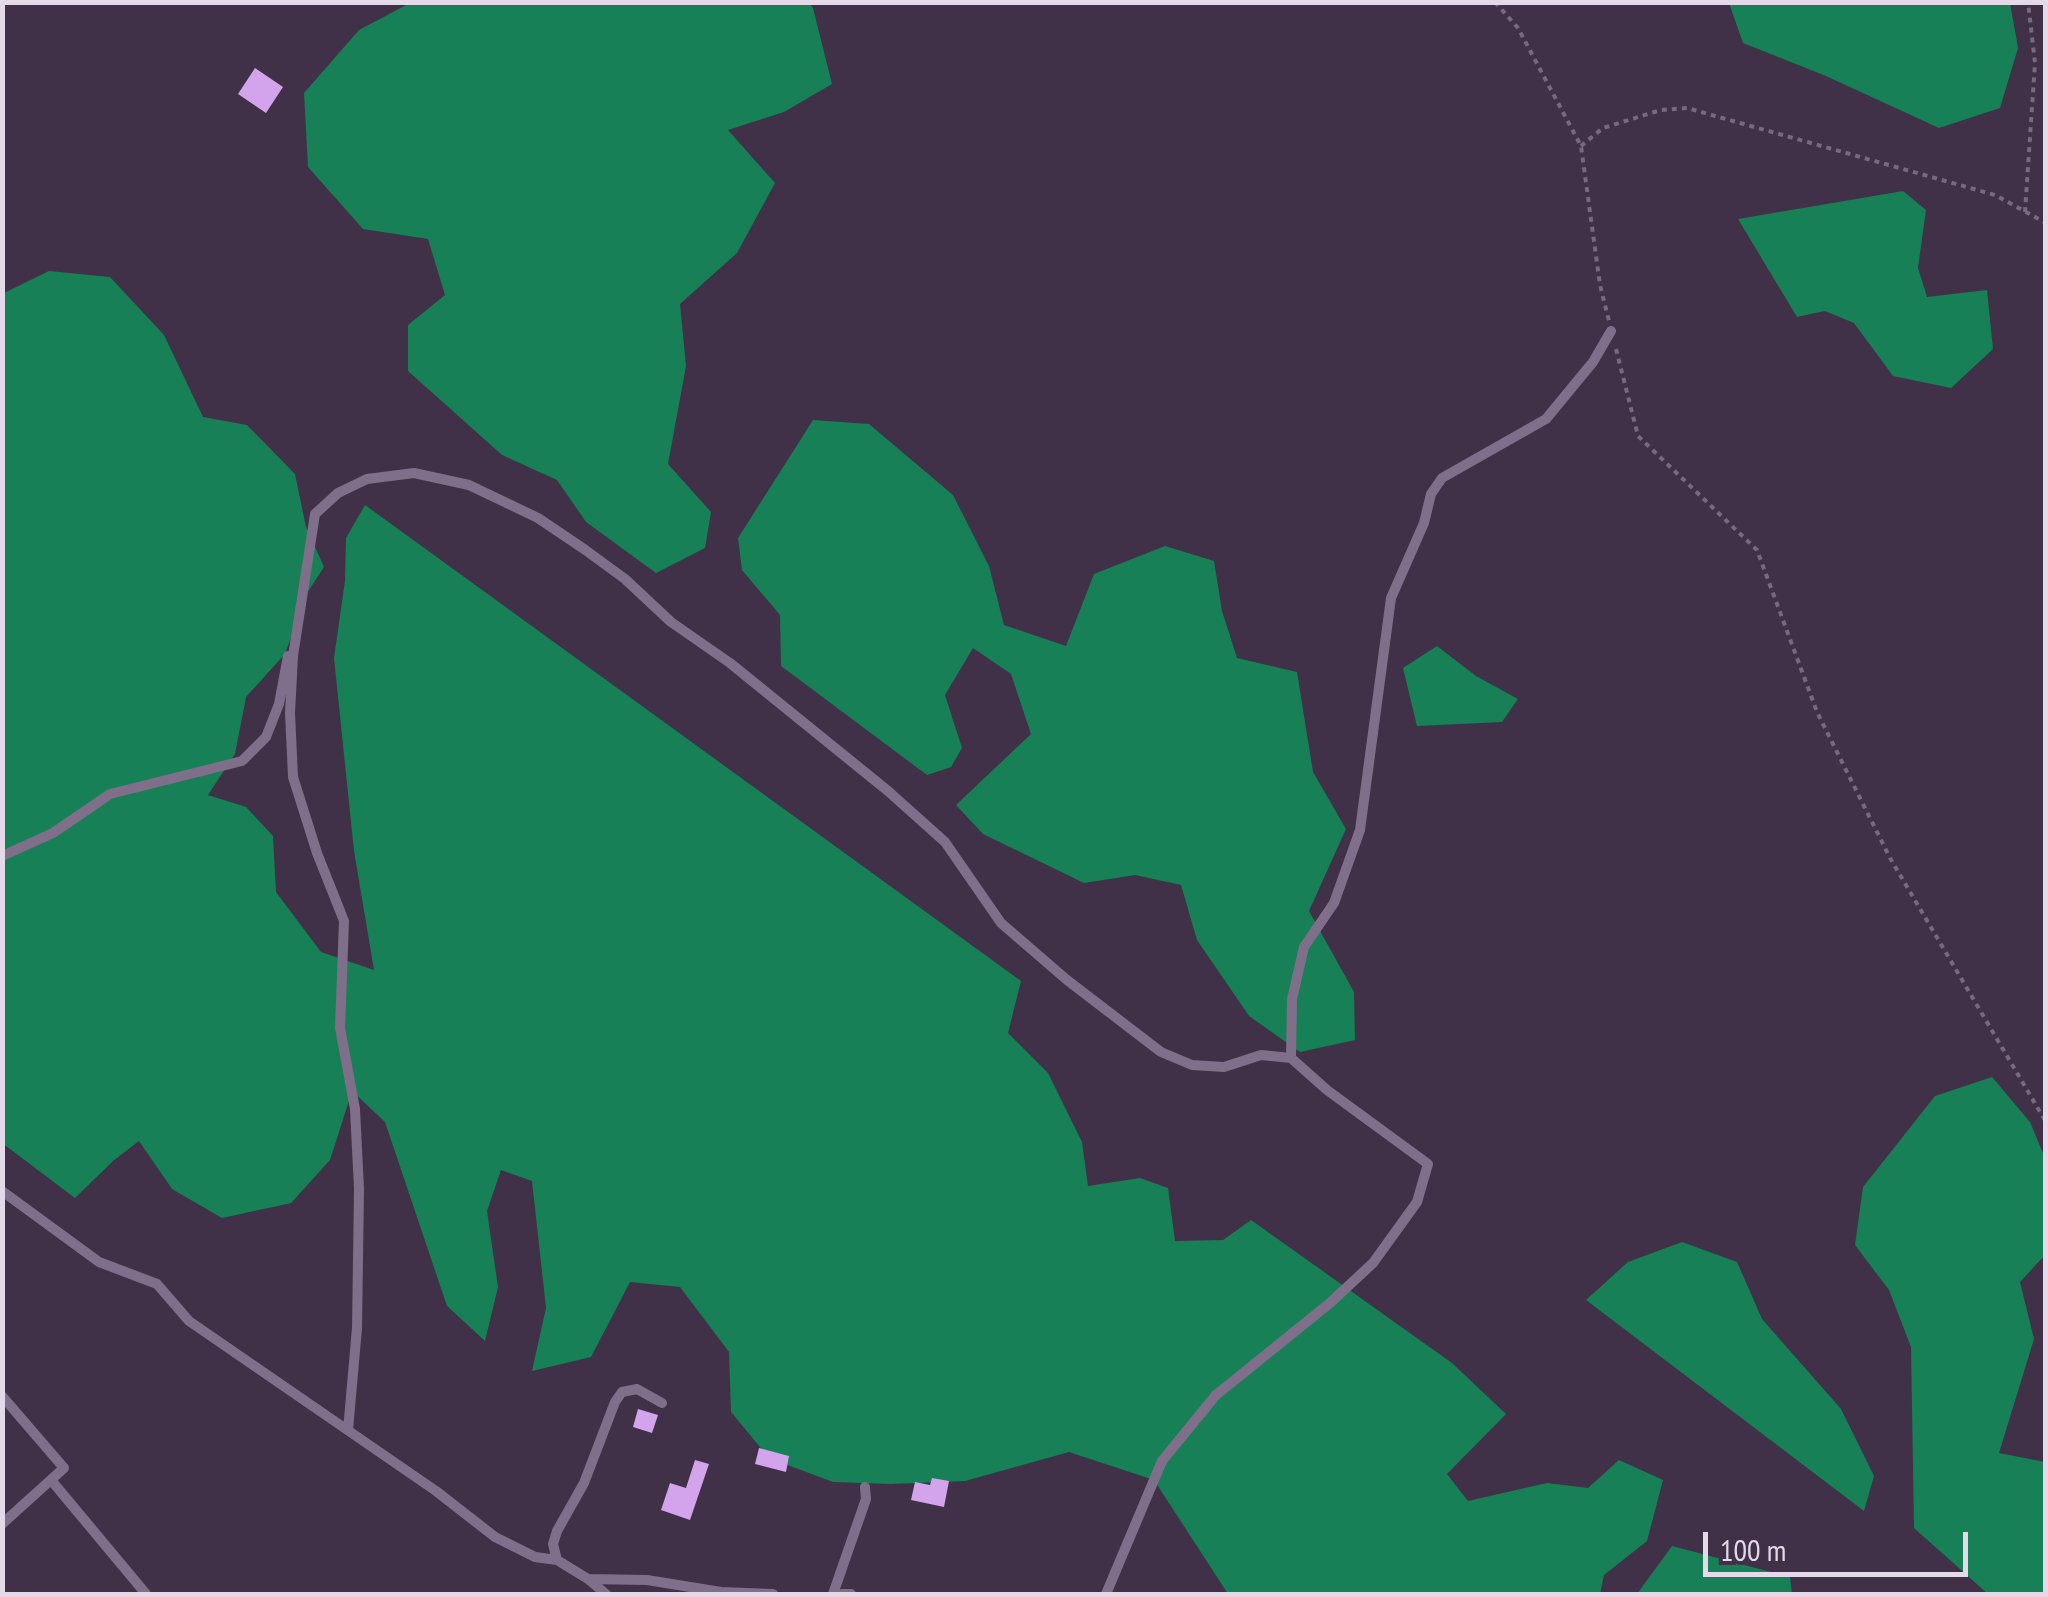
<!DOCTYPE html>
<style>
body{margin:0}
#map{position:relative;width:2048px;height:1597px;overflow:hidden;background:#403048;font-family:"PT Sans Narrow",sans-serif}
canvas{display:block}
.frame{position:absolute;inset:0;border:5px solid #e3d9e9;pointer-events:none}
.scale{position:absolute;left:1703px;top:1532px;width:265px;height:45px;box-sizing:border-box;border:5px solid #e3d9e9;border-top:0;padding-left:12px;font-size:30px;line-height:35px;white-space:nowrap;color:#e3d9e9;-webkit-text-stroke:8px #403048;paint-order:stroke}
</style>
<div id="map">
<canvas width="2048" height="1597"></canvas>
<div class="frame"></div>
<div class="scale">100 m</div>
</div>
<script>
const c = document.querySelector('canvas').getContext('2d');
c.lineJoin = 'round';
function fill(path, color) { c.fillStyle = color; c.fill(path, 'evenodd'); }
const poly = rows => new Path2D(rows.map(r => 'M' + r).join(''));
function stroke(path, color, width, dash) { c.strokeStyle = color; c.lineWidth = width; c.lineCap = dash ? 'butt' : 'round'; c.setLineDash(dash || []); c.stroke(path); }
const forest = poly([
 [410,3,809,2,813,8,832,84,784,112,728,130,775,183,737,253,680,304,686,366,668,464,711,512,705,548,656,573,586,522,557,480,502,455,408,371,408,325,445,295,428,239,363,229,308,167,304,93,359,30],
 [1729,3,2010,3,2018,48,2000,108,1939,128,1826,76,1743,43],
 [1903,191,1926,210,1918,268,1927,297,1987,290,1993,349,1951,388,1893,376,1854,323,1825,311,1797,317,1738,219],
 [49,271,110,277,164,335,203,417,247,425,295,474,306,527,324,567,307,593,285,654,246,697,235,754,208,795,246,807,273,836,276,892,321,952,374,970,354,851,334,658,345,581,346,538,365,505,1021,981,1008,1033,1048,1073,1082,1142,1088,1186,1140,1178,1168,1188,1175,1241,1223,1240,1251,1220,1452,1363,1506,1414,1447,1474,1468,1501,1547,1483,1588,1488,1619,1460,1663,1480,1647,1541,1604,1575,1600,1594,1228,1594,1154,1480,1069,1452,965,1481,891,1484,833,1482,769,1458,731,1412,729,1352,680,1287,630,1282,591,1357,532,1371,546,1308,532,1181,501,1170,487,1211,498,1287,485,1341,447,1306,385,1122,352,1091,330,1160,291,1203,222,1218,172,1189,139,1141,113,1161,75,1198,2,1143,2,294],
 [813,420,869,424,953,495,989,566,1004,625,1066,646,1094,574,1165,546,1214,561,1222,611,1237,658,1297,672,1313,772,1346,829,1309,911,1354,992,1355,1040,1300,1052,1249,1016,1197,940,1181,885,1135,875,1084,883,983,834,956,805,1031,734,1011,674,973,648,945,695,962,748,951,767,927,775,781,666,780,615,742,570,738,538],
 [1437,646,1476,676,1518,699,1502,722,1417,726,1403,668],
 [1992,1077,2030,1122,2045,1158,2045,1255,2020,1282,2034,1339,1999,1453,2045,1462,2045,1594,1988,1594,1914,1528,1911,1347,1889,1290,1855,1245,1863,1187,1935,1096],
 [1682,1242,1737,1262,1762,1319,1841,1409,1874,1476,1864,1511,1586,1300,1628,1262],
 [1672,1546,1790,1577,1792,1594,1637,1594]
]);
const building = poly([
 [255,68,283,87,266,113,238,94],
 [638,1409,658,1415,652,1433,633,1427],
 [759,1448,789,1456,786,1472,755,1464],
 [695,1460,709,1464,690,1520,661,1510,670,1483,686,1488],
 [932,1478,949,1481,944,1507,911,1500,915,1482,930,1485]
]);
const path = poly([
 [1495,2,1518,28,1581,146,1600,285,1609,321],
 [1581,146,1603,128,1661,110,1687,108,1995,195,2046,223],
 [2025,212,2035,63,2028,2],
 [1616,349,1638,436,1757,550,1817,712,1890,858,2046,1122]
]);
const lane = poly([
 [2,856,53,833,110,794,242,761,266,737,279,704,288,656],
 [2,1191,99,1262,157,1284,189,1321,436,1491,495,1537,535,1557,557,1560,588,1579,606,1594],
 [2,1396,64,1468,2,1524],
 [348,1430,357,1328,359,1189,355,1109,340,1028,344,921,317,853,293,777,290,713,293,656,315,514,338,493,367,479,414,473,469,485,538,518,584,549,625,579,671,622,730,663,888,791,945,842,1001,923,1067,980,1161,1052,1192,1065,1224,1067,1261,1055,1291,1058],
 [51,1480,146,1594],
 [557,1560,553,1544,557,1531,584,1483,615,1402,622,1392,637,1389,662,1403],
 [588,1579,647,1580,721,1592,773,1594],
 [833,1594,866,1499,865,1487],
 [842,1594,851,1594],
 [1106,1594,1162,1461,1216,1395,1330,1303,1373,1263,1417,1202,1428,1164,1327,1090,1291,1058,1292,999,1304,947,1334,903,1360,830,1391,598,1424,523,1431,494,1442,478,1546,419,1593,362,1611,331]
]);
fill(forest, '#178056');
fill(building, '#d3a3ec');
stroke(path, '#77697e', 4, [5, 5]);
stroke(lane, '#806f8a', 10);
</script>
